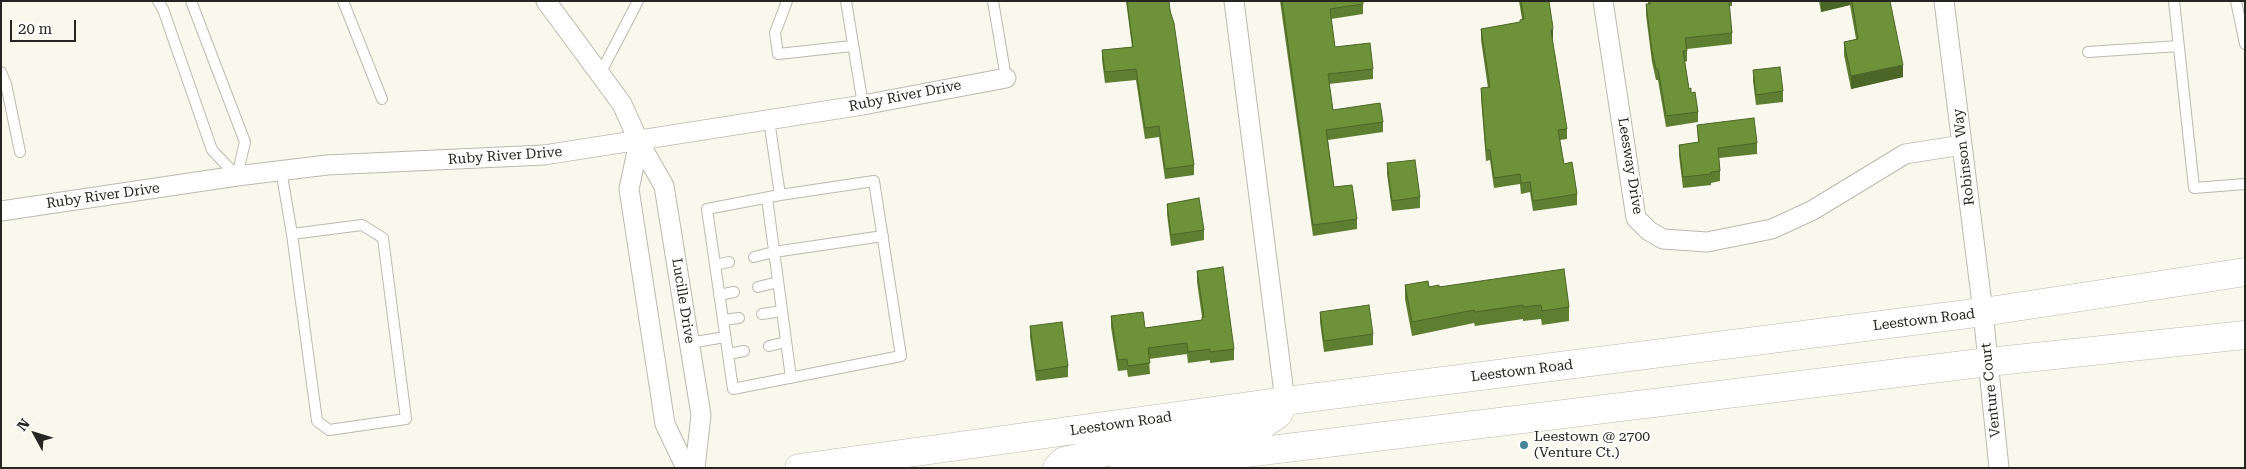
<!DOCTYPE html>
<style>
body{margin:0}
#map{position:relative;width:2246px;height:469px;overflow:hidden;background:#f8f8ed;font-family:"Roboto Serif",serif}
canvas{display:block}
.frame{position:absolute;inset:0;border:2px solid #252521;pointer-events:none}
.north{position:absolute;left:10px;top:409px;width:50px;height:50px;-webkit-text-stroke:4px #fff;paint-order:stroke;rotate:309deg;font-size:14px;font-weight:700;line-height:20px;text-align:center;color:#252521}
.north::after{content:'';display:block;margin:auto;width:18px;height:22px;background:#252521;clip-path:polygon(50% 0,100% 100%,50% 72%,0 100%)}
.scale{position:absolute;left:10px;top:20px;width:66px;height:22px;box-sizing:border-box;border:2px solid #252521;border-top:0;padding-left:6px;font-size:15px;line-height:18px;white-space:nowrap;color:#252521;-webkit-text-stroke:4px #fff;paint-order:stroke}
</style>
<div id="map">
<canvas width="2246" height="469"></canvas>
<div class="frame"></div>
<div class="north">N</div>
<div class="scale">20 m</div>
</div>
<script>
const c = document.querySelector('canvas').getContext('2d');
c.lineJoin = 'round';
const poly = rows => new Path2D(rows.map(r => 'M' + r).join(''));
function stroke(path, color, width, dash) { c.strokeStyle = color; c.lineWidth = width; c.lineCap = dash ? 'butt' : 'round'; c.setLineDash(dash || []); c.stroke(path); }
function fill(path, color) { c.fillStyle = color; c.fill(path, 'evenodd'); }
function write(font, color, halo, rows, align = 'center') {
  c.font = font + ' "Roboto Serif",serif'; c.lineWidth = 4; c.setLineDash([]); c.textBaseline = 'middle'; c.strokeStyle = halo; c.fillStyle = color; for (const [text, x, y, turn = 0] of rows) {
    c.save(); c.translate(x, y); c.rotate((+turn || 0) * Math.PI / 180); c.textAlign = isNaN(turn) ? turn : align; if (halo) c.strokeText(text, 0, 0); c.fillText(text, 0, 0); c.restore();
  }
}
const service = poly([
 [158,1,163,9,212,150,237,176],
 [191,1,245,142,237,176],
 [343,1,382,99],
 [787,1,775,33,778,54,852,46],
 [846,1,863,105],
 [993,1,1006,78],
 [2174,1,2194,188,2245,184],
 [2236,1,2245,44],
 [2088,52,2179,46],
 [1,72,6,84,20,152],
 [600,74,638,1],
 [769,120,780,195],
 [281,170,292,234,317,421,329,430,406,419,383,238,362,225,292,234],
 [874,181,901,356,733,389,707,209,780,195,874,181],
 [767,198,791,378],
 [754,257,774,252,883,236],
 [715,265,729,262],
 [758,287,778,282],
 [719,295,734,292],
 [762,314,782,311],
 [723,320,739,318],
 [689,343,725,337],
 [769,346,786,342],
 [728,354,744,351]
]);
const minor = poly([
 [546,1,622,104,639,142,664,186,701,415,695,468],
 [1234,1,1285,401],
 [1603,1,1636,218,1649,231,1663,239,1707,242,1772,229,1813,210,1905,154,1962,145],
 [1944,1,1983,312,1999,468],
 [639,142,629,189,665,424,686,468],
 [1,211,237,176,327,165,544,155,863,105,1006,78]
]);
const primary = poly([
 [799,468,1285,401,1983,312,2245,272],
 [1057,468,1064,461,1140,445,1258,428,1278,414,1285,401],
 [1124,468,1988,362,2245,335]
]);
const wall = poly([
 [1126,1,1169,1,1194,165,1194,175,1165,179,1159,137,1145,139,1136,80,1105,83,1102,60,1102,50,1132,47],
 [1280,1,1363,1,1363,14,1331,19,1335,47,1373,69,1373,79,1329,84,1333,110,1383,122,1383,132,1328,140,1334,187,1357,219,1357,229,1313,236],
 [1519,1,1549,1,1553,38,1552,39,1567,129,1567,139,1560,140,1564,164,1577,194,1577,205,1533,211,1530,192,1521,194,1520,184,1494,188,1490,160,1486,161,1481,98,1481,88,1488,88,1481,40,1481,29,1520,23,1522,19],
 [1648,1,1732,1,1732,6,1729,6,1732,33,1732,44,1687,49,1687,61,1685,62,1689,89,1691,93,1698,112,1698,122,1666,127,1658,80,1656,80,1652,62,1646,15,1646,4,1648,4],
 [1819,1,1890,1,1903,77,1851,89,1844,55,1844,42,1856,39,1850,5,1821,12],
 [1753,70,1783,91,1783,102,1756,105,1753,81],
 [1697,125,1757,143,1757,154,1719,158,1720,171,1720,181,1711,183,1711,185,1683,188,1679,156,1679,145,1698,142],
 [1387,163,1420,197,1420,208,1392,211,1387,174],
 [1167,204,1204,230,1204,240,1171,246,1167,214],
 [1197,271,1234,349,1234,360,1210,363,1210,360,1188,363,1187,354,1149,359,1150,374,1128,377,1127,370,1118,371,1111,327,1111,316,1145,328,1202,320,1202,317,1197,282],
 [1405,285,1439,287,1569,307,1569,321,1542,325,1541,319,1523,321,1523,319,1475,326,1474,323,1412,336,1405,299],
 [1320,312,1373,334,1373,345,1324,352,1320,322],
 [1030,326,1068,366,1068,377,1036,381,1030,337]
]);
const shadedWall = poly([
 [1821,1,1850,1,1850,5,1821,12],
 [1553,28,1553,38,1551,41,1551,31],
 [1903,65,1903,77,1851,89,1851,76]
]);
const building = poly([
 [1127,1,1169,1,1170,11,1174,23,1194,165,1165,169,1159,126,1145,128,1136,69,1105,72,1102,50,1133,47,1127,1],
 [1282,1,1363,1,1363,4,1330,9,1335,47,1370,43,1373,69,1328,74,1333,110,1380,103,1383,122,1326,130,1334,187,1352,185,1357,219,1313,225,1282,1],
 [1521,1,1549,1,1553,28,1551,31,1567,129,1558,130,1564,164,1572,162,1577,194,1533,201,1530,182,1521,183,1520,174,1494,178,1490,150,1486,150,1481,88,1490,87,1481,29,1520,22,1520,20,1524,19,1521,1],
 [1650,1,1729,1,1732,33,1685,38,1687,51,1683,51,1689,89,1691,88,1691,93,1695,92,1698,112,1666,116,1658,69,1656,69,1652,51,1646,4,1650,4,1650,1],
 [1852,1,1890,1,1903,65,1851,76,1844,42,1858,39,1852,1],
 [1780,67,1783,91,1756,95,1753,70,1780,67],
 [1754,118,1757,143,1718,148,1720,171,1711,172,1711,174,1683,177,1679,145,1699,142,1697,125,1754,118],
 [1415,160,1420,197,1392,201,1387,163,1415,160],
 [1199,198,1204,230,1171,235,1167,204,1199,198],
 [1223,267,1234,349,1210,352,1210,349,1188,352,1187,343,1148,348,1150,363,1128,366,1127,359,1118,360,1111,316,1143,312,1145,328,1202,320,1202,317,1204,317,1197,271,1223,267],
 [1564,269,1569,307,1542,311,1541,305,1523,307,1523,305,1475,312,1474,310,1412,322,1405,285,1428,281,1429,287,1439,285,1439,287,1564,269],
 [1369,305,1373,334,1324,341,1320,312,1369,305],
 [1062,322,1068,366,1036,371,1030,326,1062,322]
]);
const markers = [
 [1524,445,5,"#458698"]
];
const streetNames = [
 ["Ruby River Drive",905,96,-11],
 ["Ruby River Drive",505,156,-4],
 ["Robinson Way",1964,157,-97],
 ["Leesway Drive",1630,166,81],
 ["Ruby River Drive",103,196,-8],
 ["Lucille Drive",683,301,81],
 ["Leestown Road",1924,320,-7],
 ["Leestown Road",1522,371,-7],
 ["Venture Court",1991,390,-96],
 ["Leestown Road",1121,424,-8]
];
const poiNames = [
 ["Leestown @ 2700",1534,437],
 ["(Venture Ct.)",1534,453]
];
stroke(service, '#babaaf', 12);
stroke(minor, '#babaaf', 21);
stroke(primary, '#babaaf', 29);
stroke(service, '#fff', 10);
stroke(minor, '#fff', 19);
stroke(primary, '#fff', 28);
fill(wall, '#5e7e31');
fill(shadedWall, '#4c6628');
fill(building, '#6d9239');
stroke(building, '#4c6628', 1);
for (const [x, y, r, color] of markers) { const dot = new Path2D(); dot.arc(x, y, r, 0, 2 * Math.PI); c.fillStyle = color; c.fill(dot); stroke(dot, '#fff', 2); }
write('14px', '#252521', '#fff', streetNames);
write('14px', '#252521', '#fff', poiNames, 'left');
</script>
